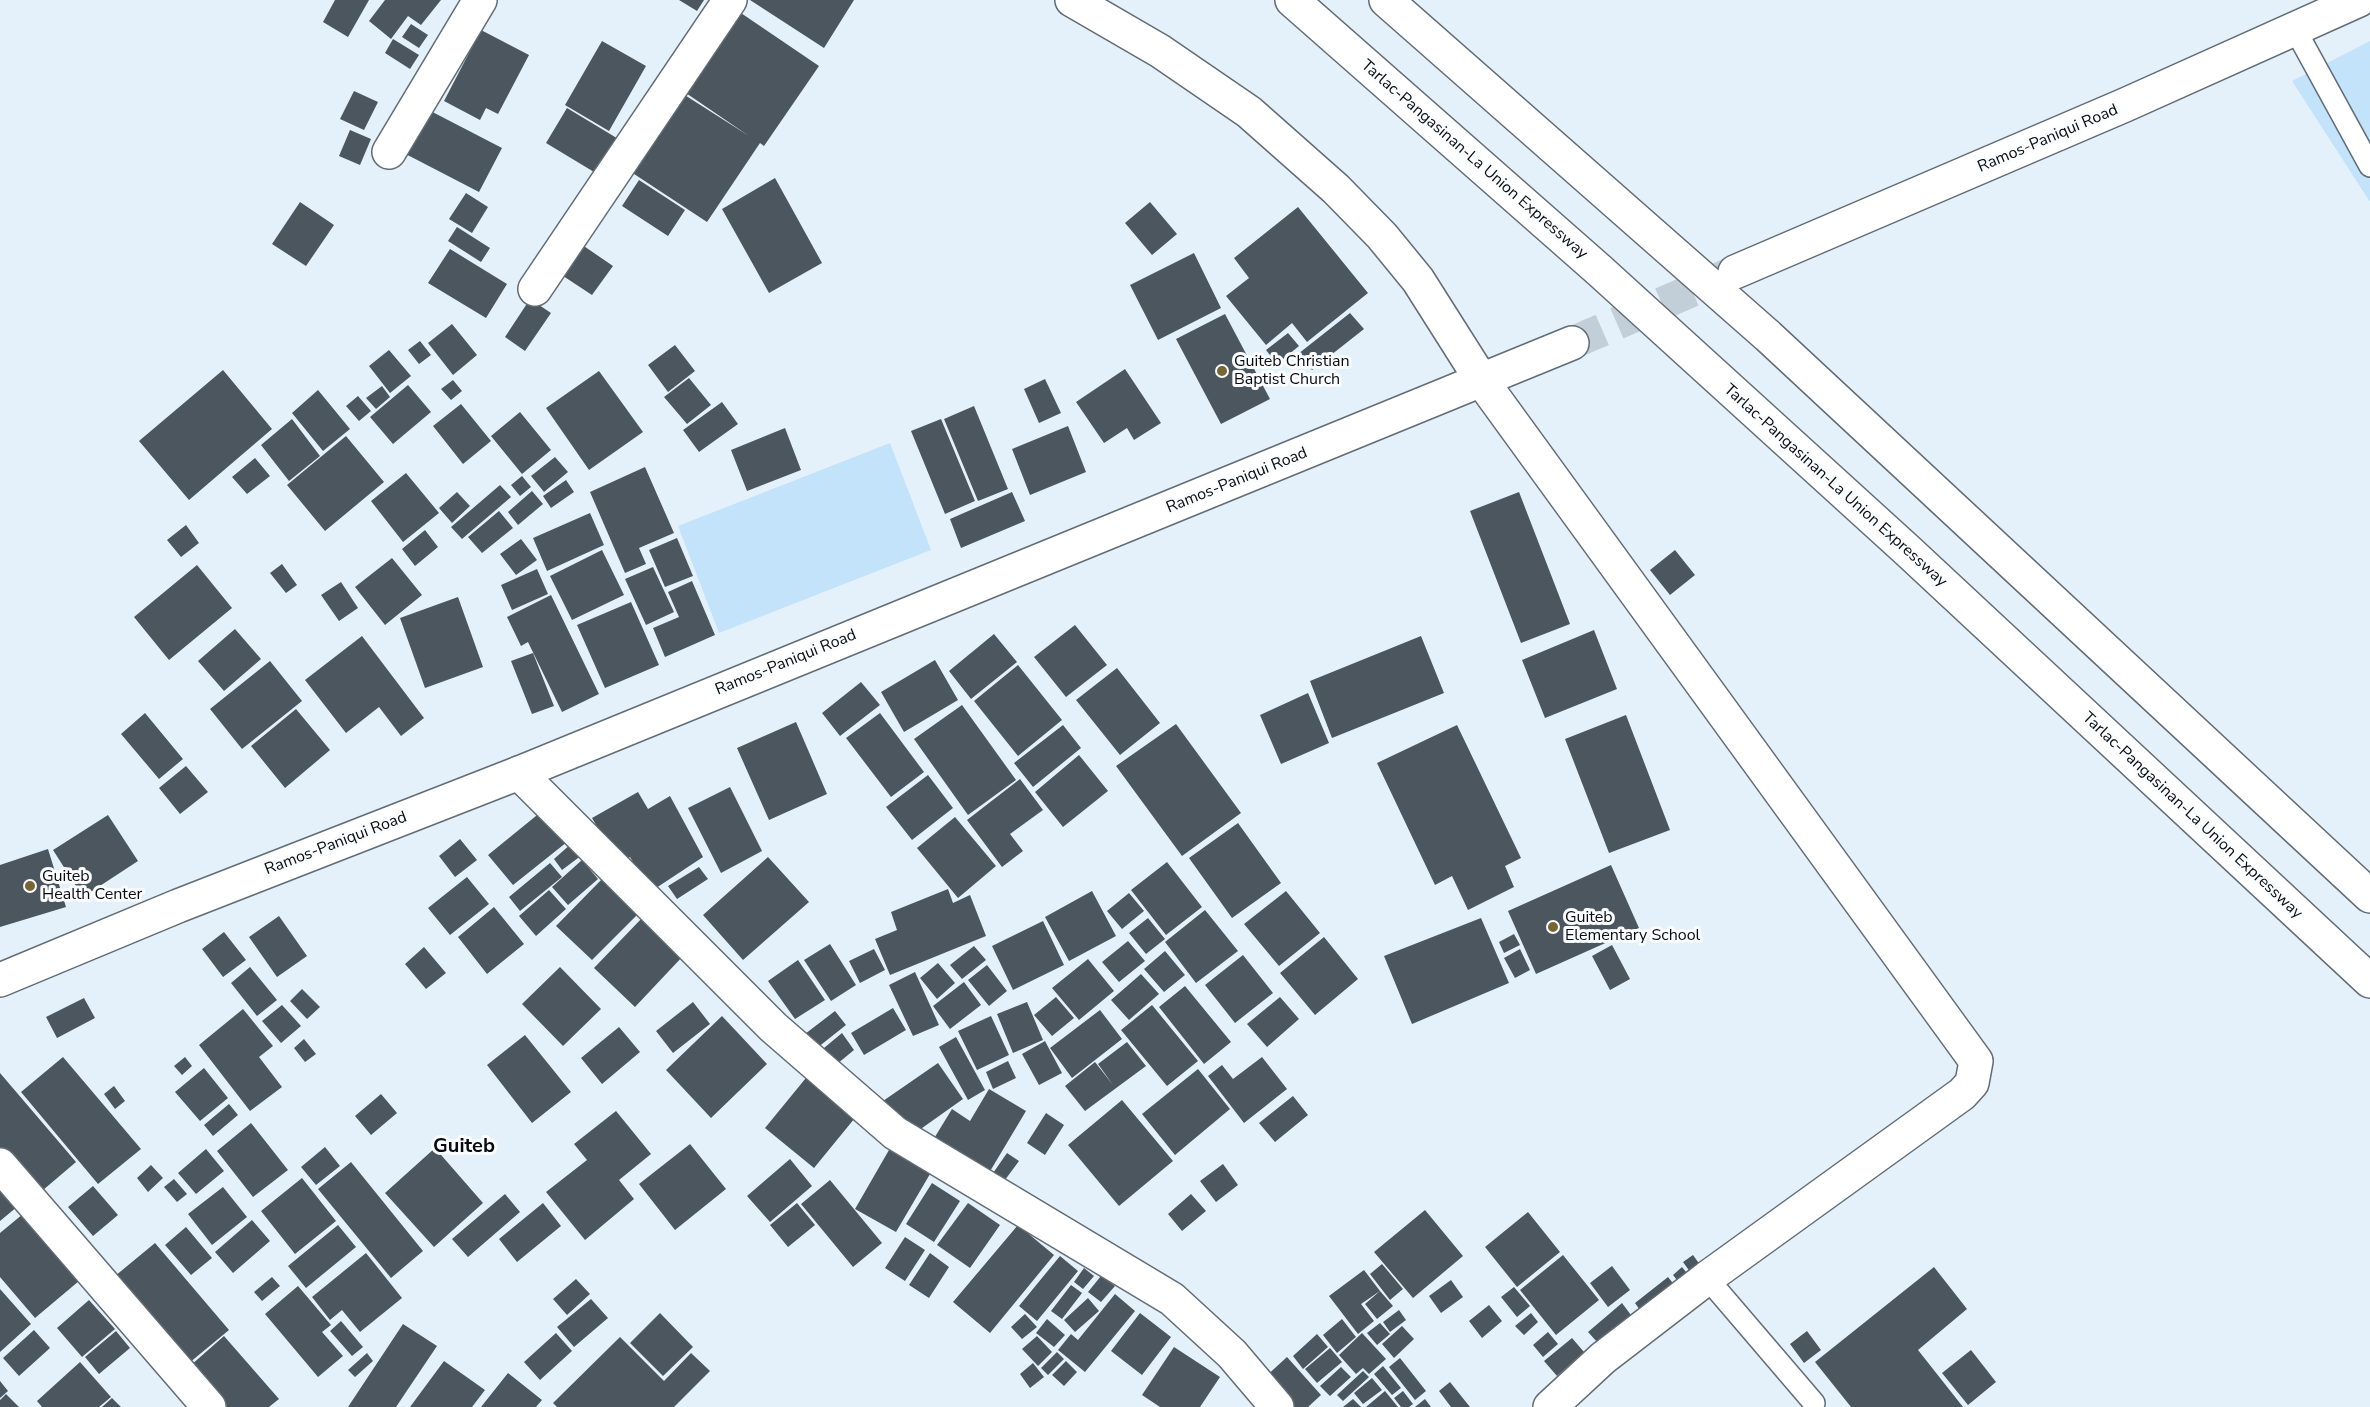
<!DOCTYPE html>
<style>
body{margin:0}
canvas{display:block;background:#e4f1fb}
</style>
<canvas width="2370" height="1407"></canvas>
<script>
const c = document.querySelector('canvas').getContext('2d');
c.lineJoin = 'round';
function fill(path, color) { c.fillStyle = color; c.fill(path, 'evenodd'); }
const poly = rows => new Path2D(rows.map(r => 'M' + r).join(''));
function stroke(path, color, width, dash) { c.strokeStyle = color; c.lineWidth = width; c.lineCap = dash ? 'butt' : 'round'; c.setLineDash(dash || []); c.stroke(path); }
function write(font, color, halo, rows, align = 'center') {
  c.font = font + ' "Nunito Sans",sans-serif'; c.lineWidth = 6; c.setLineDash([]); c.textBaseline = 'middle'; c.strokeStyle = halo; c.fillStyle = color; for (const [text, x, y, turn = 0] of rows) {
    c.save(); c.translate(x, y); c.rotate((+turn || 0) * Math.PI / 180); c.textAlign = isNaN(turn) ? turn : align; if (halo) c.strokeText(text, 0, 0); c.fillText(text, 0, 0); c.restore();
  }
}
const green = poly([
 [2370,41,2370,202,2292,81],
 [890,443,931,550,719,633,678,526]
]);
const building = poly([
 [335,0,369,0,348,37,323,22],
 [385,0,441,0,421,25,408,16,391,39,369,21],
 [679,0,704,0,697,11],
 [750,0,854,0,824,48],
 [735,9,819,66,764,146,760,143,707,222,628,170,680,92,749,136,680,89],
 [411,24,428,35,419,48,402,37],
 [481,30,529,55,498,114,486,108,480,120,444,101],
 [393,39,419,55,410,69,385,53],
 [602,41,646,66,609,131,565,105],
 [354,91,378,102,364,130,340,119],
 [419,105,502,148,479,192,396,149],
 [567,108,620,140,599,175,546,143],
 [350,130,371,139,360,165,339,156],
 [775,178,822,263,769,293,722,209],
 [639,180,685,210,668,236,622,206],
 [466,193,488,207,472,233,449,219],
 [300,202,334,225,306,266,272,244],
 [1150,202,1177,234,1152,255,1125,223],
 [1298,207,1368,293,1307,342,1292,323,1266,345,1226,296,1249,278,1234,258],
 [457,227,490,248,481,262,448,241],
 [575,240,613,266,592,295,554,270],
 [450,249,507,284,486,318,428,283],
 [1194,253,1221,308,1158,340,1130,285],
 [530,299,551,313,525,351,505,337],
 [1350,313,1364,329,1312,370,1298,354],
 [1225,314,1270,399,1221,424,1176,339],
 [452,324,477,355,453,375,428,343],
 [1288,333,1299,346,1277,364,1266,350],
 [420,341,431,355,419,364,408,350],
 [675,345,695,371,668,392,648,365],
 [389,350,411,376,390,393,369,366],
 [1125,369,1161,423,1134,440,1127,428,1104,443,1076,402],
 [223,370,272,429,189,500,139,441],
 [599,371,643,432,589,470,546,408],
 [689,378,711,405,687,424,664,397],
 [1045,379,1061,413,1039,423,1024,389],
 [453,380,462,391,451,400,441,389],
 [408,385,431,412,393,444,370,417],
 [382,386,390,397,376,409,366,398],
 [318,390,350,429,323,451,292,413],
 [358,396,371,411,359,421,346,406],
 [722,402,738,424,699,452,683,430],
 [461,404,491,441,463,464,433,426],
 [974,406,1008,489,978,501,944,419],
 [520,412,551,450,522,474,491,436],
 [292,419,320,456,289,481,261,445],
 [941,419,975,501,945,514,911,431],
 [1068,426,1086,472,1030,495,1012,449],
 [785,428,801,470,747,491,731,450],
 [346,436,384,482,325,531,287,485],
 [555,457,568,472,544,492,531,476],
 [255,458,270,476,247,494,232,477],
 [645,467,674,533,639,548,646,564,625,573,590,492],
 [406,473,439,513,403,542,371,501],
 [522,476,531,487,520,496,511,485],
 [566,480,574,492,551,508,543,496],
 [500,485,511,497,462,539,451,527],
 [532,491,543,504,518,525,508,512],
 [457,492,470,506,452,523,439,508],
 [1012,492,1025,521,961,548,950,519],
 [1519,492,1570,624,1521,643,1470,511],
 [499,511,513,528,482,553,468,537],
 [590,513,604,545,547,571,533,538],
 [186,525,199,543,181,557,167,540],
 [425,530,438,547,415,566,402,549],
 [677,538,693,576,665,587,649,550],
 [521,539,537,560,516,575,500,554],
 [602,550,624,595,572,620,550,576],
 [1675,550,1695,575,1670,595,1650,570],
 [392,558,422,595,385,625,355,587],
 [282,564,297,585,286,593,270,573],
 [197,565,232,608,169,660,134,617],
 [653,567,674,612,646,625,625,579],
 [537,569,548,594,512,610,501,585],
 [692,581,715,635,665,657,653,628,679,617,668,592],
 [341,582,358,608,339,621,321,595],
 [551,595,599,694,562,712,528,642,521,646,507,617],
 [458,597,483,667,425,688,400,618],
 [631,602,659,665,605,688,577,625],
 [1075,625,1107,665,1066,697,1034,657],
 [235,629,261,659,224,691,198,661],
 [1594,630,1617,689,1545,718,1522,660],
 [994,634,1017,662,971,699,949,671],
 [362,636,424,718,401,736,379,707,346,733,305,680],
 [1421,636,1444,693,1332,738,1310,681],
 [533,653,554,706,532,714,511,661],
 [935,660,958,700,904,732,881,692],
 [270,661,302,701,242,749,210,709],
 [1018,665,1062,720,1018,756,974,701],
 [1117,668,1160,723,1120,755,1076,700],
 [861,682,880,705,840,736,822,713],
 [1308,693,1329,743,1281,764,1260,715],
 [962,705,1016,780,968,815,914,739],
 [296,709,330,750,285,788,251,746],
 [145,713,183,759,159,779,121,734],
 [880,713,924,772,891,797,846,738],
 [1626,715,1670,830,1609,853,1565,739],
 [796,722,827,794,769,820,737,748],
 [1176,724,1241,813,1182,856,1116,766],
 [1063,725,1081,748,1033,787,1014,763],
 [1457,725,1521,858,1505,866,1514,887,1468,910,1452,876,1435,885,1377,763],
 [1079,755,1108,791,1063,827,1035,792],
 [186,766,208,792,180,814,159,788],
 [928,775,953,808,912,840,886,807],
 [1020,779,1043,810,1010,834,1023,851,1002,867,967,820],
 [730,787,762,851,721,873,688,808],
 [638,792,648,809,670,796,703,857,650,892,630,857,619,864,592,818],
 [547,807,572,838,513,885,488,855],
 [108,815,138,861,83,897,53,850],
 [955,817,996,866,958,898,917,848],
 [1238,823,1281,883,1232,918,1189,858],
 [460,839,477,860,455,877,439,856],
 [572,843,582,855,562,870,554,859],
 [48,849,66,907,0,927,0,865],
 [768,857,809,902,743,960,703,915],
 [582,860,598,879,568,905,552,887],
 [1167,862,1202,907,1166,935,1131,890],
 [550,863,562,877,520,911,509,897],
 [1611,865,1639,928,1536,974,1508,911],
 [699,867,708,879,677,899,668,886],
 [467,877,489,904,450,935,428,908],
 [603,878,639,913,592,960,556,926],
 [948,889,953,903,970,895,986,936,890,975,875,939,897,930,891,912],
 [549,890,566,909,536,936,519,916],
 [1092,891,1116,936,1069,961,1045,917],
 [1286,891,1320,933,1279,966,1244,924],
 [1129,893,1144,911,1122,929,1107,911],
 [494,907,524,944,487,974,458,937],
 [1205,910,1238,951,1196,983,1165,942],
 [279,916,307,956,277,977,249,937],
 [643,917,684,955,635,1007,594,968],
 [1148,918,1165,939,1146,954,1129,933],
 [1481,918,1509,983,1412,1024,1384,956],
 [1043,921,1064,965,1013,990,992,946],
 [224,932,246,960,223,977,202,949],
 [1514,934,1520,945,1504,953,1499,942],
 [1324,937,1358,979,1315,1015,1280,973],
 [1128,941,1145,961,1119,982,1102,962],
 [830,944,856,985,831,1001,804,960],
 [1612,945,1630,979,1610,990,1592,956],
 [974,946,986,960,962,979,950,965],
 [424,947,446,973,426,989,405,964],
 [874,949,885,970,860,983,849,961],
 [1520,949,1530,970,1515,978,1504,958],
 [1165,951,1185,975,1164,992,1144,969],
 [1243,955,1273,993,1235,1023,1205,985],
 [1088,959,1114,991,1079,1020,1052,988],
 [798,960,825,1000,795,1019,768,981],
 [938,963,955,983,937,999,920,978],
 [987,965,1007,991,989,1006,968,980],
 [250,967,277,1000,257,1016,231,983],
 [560,967,601,1009,563,1046,522,1004],
 [915,972,939,1025,913,1036,889,985],
 [1141,974,1159,994,1129,1020,1111,1000],
 [964,982,981,1005,950,1029,933,1006],
 [1185,986,1231,1042,1204,1064,1159,1007],
 [302,989,320,1007,307,1019,290,1001],
 [1056,997,1074,1018,1052,1036,1034,1015],
 [1280,997,1299,1019,1267,1047,1247,1024],
 [84,998,95,1018,57,1038,46,1017],
 [693,1002,710,1024,673,1053,656,1031],
 [1027,1002,1043,1040,1013,1053,997,1014],
 [282,1005,301,1026,281,1043,262,1021],
 [1152,1005,1198,1061,1167,1086,1121,1030],
 [893,1008,906,1030,864,1055,851,1033],
 [243,1009,273,1046,259,1057,282,1087,250,1111,199,1045],
 [1100,1010,1122,1039,1072,1078,1050,1048],
 [835,1011,846,1025,817,1048,805,1034],
 [722,1016,767,1064,711,1118,666,1070],
 [991,1016,1009,1055,977,1070,958,1031],
 [619,1027,640,1052,602,1084,581,1058],
 [842,1033,854,1050,831,1069,818,1053],
 [525,1035,571,1092,532,1123,487,1065],
 [956,1037,985,1090,968,1100,939,1047],
 [304,1039,316,1054,305,1062,294,1048],
 [1045,1041,1062,1073,1039,1085,1022,1054],
 [1127,1042,1146,1066,1085,1111,1065,1086,1095,1062,1113,1085,1098,1064],
 [63,1057,141,1149,98,1184,21,1092],
 [185,1057,192,1066,182,1075,174,1066],
 [1262,1057,1287,1089,1244,1123,1208,1076,1222,1065,1233,1079],
 [1008,1061,1016,1078,993,1089,986,1072],
 [938,1063,963,1099,908,1138,883,1101],
 [204,1068,228,1098,200,1121,175,1092],
 [1198,1069,1230,1109,1175,1155,1142,1114],
 [0,1073,76,1162,36,1196,0,1155],
 [810,1073,859,1113,814,1168,765,1128],
 [114,1086,125,1101,115,1109,104,1094],
 [989,1089,1026,1111,986,1178,930,1145,952,1109,970,1121],
 [381,1094,397,1113,371,1135,355,1116],
 [1293,1096,1308,1115,1275,1142,1259,1123],
 [1122,1100,1173,1161,1119,1206,1068,1145],
 [229,1104,238,1115,213,1136,204,1125],
 [616,1111,651,1154,619,1180,634,1199,585,1240,546,1192,587,1160,574,1144],
 [1046,1113,1064,1125,1045,1155,1027,1143],
 [251,1123,288,1170,253,1197,217,1151],
 [690,1144,726,1189,675,1230,639,1184],
 [325,1147,340,1166,316,1185,301,1167],
 [435,1148,483,1203,434,1247,385,1193],
 [206,1149,224,1171,196,1194,178,1173],
 [889,1150,930,1174,896,1232,855,1209],
 [1007,1153,1019,1161,1002,1184,991,1176],
 [790,1159,812,1186,770,1222,747,1196],
 [351,1162,423,1251,391,1278,318,1189],
 [1223,1164,1238,1185,1216,1202,1200,1181],
 [151,1165,163,1178,148,1192,137,1178],
 [302,1178,336,1221,295,1254,261,1211],
 [174,1179,187,1194,177,1202,164,1187],
 [830,1180,882,1243,853,1267,801,1204],
 [932,1183,960,1201,934,1242,906,1224],
 [0,1185,18,1206,0,1221],
 [93,1186,118,1215,93,1236,68,1207],
 [223,1187,247,1217,212,1245,188,1214],
 [505,1194,520,1212,468,1257,452,1239],
 [1191,1194,1206,1211,1182,1231,1168,1214],
 [543,1203,561,1226,517,1262,499,1239],
 [797,1203,815,1225,788,1247,770,1225],
 [968,1203,1000,1225,970,1268,937,1245],
 [1425,1210,1463,1256,1413,1298,1374,1252],
 [1528,1212,1560,1252,1517,1287,1485,1247],
 [23,1214,79,1281,35,1318,0,1277,0,1233],
 [252,1220,270,1241,233,1273,215,1252],
 [338,1225,356,1247,306,1288,288,1266],
 [1018,1225,1054,1255,990,1333,953,1302],
 [186,1227,212,1258,191,1275,165,1245],
 [905,1237,925,1250,905,1281,885,1268],
 [155,1243,229,1330,183,1368,109,1281],
 [366,1253,402,1298,360,1332,342,1310,330,1320,312,1297],
 [930,1253,949,1267,929,1298,909,1285],
 [1563,1255,1599,1300,1556,1335,1520,1290],
 [1693,1255,1703,1269,1693,1276,1683,1262],
 [1060,1256,1078,1271,1037,1321,1019,1306],
 [1382,1264,1403,1289,1390,1300,1370,1274],
 [1612,1266,1630,1290,1608,1307,1590,1283],
 [1682,1267,1690,1277,1681,1285,1673,1275],
 [1934,1267,1967,1309,1918,1350,1963,1407,1851,1407,1815,1362],
 [1084,1268,1094,1276,1083,1289,1074,1282],
 [1364,1270,1380,1291,1361,1304,1374,1321,1358,1334,1329,1296],
 [1101,1276,1115,1286,1101,1302,1088,1292],
 [272,1277,280,1286,262,1301,254,1292],
 [1668,1277,1676,1287,1642,1313,1635,1303],
 [576,1279,590,1294,567,1315,553,1299],
 [1451,1280,1463,1297,1441,1313,1429,1296],
 [1071,1285,1082,1293,1062,1319,1051,1311],
 [298,1286,331,1325,322,1332,343,1356,318,1377,265,1314],
 [1514,1287,1530,1306,1517,1317,1501,1297],
 [0,1289,31,1324,0,1352],
 [1380,1291,1393,1306,1377,1319,1365,1304],
 [1115,1294,1135,1311,1085,1372,1058,1350,1071,1334,1078,1340],
 [1088,1298,1099,1311,1075,1332,1064,1320],
 [591,1299,608,1318,574,1347,557,1327],
 [89,1300,115,1329,82,1357,57,1328],
 [1622,1303,1631,1315,1598,1343,1588,1332],
 [1489,1305,1502,1321,1482,1338,1469,1321],
 [1399,1310,1406,1320,1390,1332,1383,1322],
 [660,1313,693,1347,663,1376,630,1343],
 [1140,1313,1171,1337,1142,1375,1111,1351],
 [1531,1313,1538,1322,1524,1335,1515,1326],
 [1025,1314,1037,1327,1022,1339,1011,1327],
 [1047,1319,1065,1335,1054,1347,1036,1333],
 [1342,1319,1356,1337,1337,1353,1323,1335],
 [341,1321,363,1347,352,1356,330,1331],
 [1380,1323,1390,1334,1377,1345,1367,1333],
 [403,1324,437,1346,396,1407,348,1407],
 [1402,1326,1414,1339,1394,1358,1382,1344],
 [34,1330,50,1348,19,1376,3,1358],
 [116,1331,130,1348,99,1374,85,1357],
 [1807,1331,1821,1350,1804,1363,1790,1344],
 [1548,1332,1558,1344,1543,1357,1533,1345],
 [556,1333,572,1351,540,1380,524,1362],
 [1362,1333,1386,1359,1369,1374,1363,1368,1356,1374,1339,1355],
 [1317,1334,1328,1347,1303,1369,1293,1356],
 [224,1336,279,1399,269,1407,225,1407,190,1366],
 [1037,1336,1052,1352,1038,1366,1022,1349],
 [620,1337,664,1381,691,1353,710,1371,674,1407,557,1407,553,1403],
 [1572,1338,1584,1352,1557,1376,1544,1361],
 [1174,1347,1220,1377,1200,1407,1160,1407,1142,1395],
 [1330,1348,1342,1362,1317,1383,1305,1369],
 [1971,1350,1996,1382,1968,1405,1942,1373],
 [1057,1352,1064,1359,1048,1375,1041,1368],
 [367,1353,373,1361,355,1377,348,1370],
 [1287,1357,1321,1395,1308,1407,1288,1407,1263,1379],
 [1400,1358,1426,1391,1415,1400,1389,1367],
 [444,1361,485,1390,472,1407,410,1407],
 [1066,1361,1077,1372,1064,1386,1052,1375],
 [80,1362,111,1397,99,1407,42,1407,37,1401],
 [1033,1363,1044,1377,1030,1388,1020,1374],
 [1383,1366,1401,1388,1392,1395,1374,1374],
 [1341,1367,1351,1377,1330,1396,1320,1386],
 [1363,1371,1369,1377,1343,1401,1337,1395],
 [508,1373,542,1400,536,1407,481,1407],
 [1372,1378,1382,1390,1363,1404,1354,1393],
 [0,1381,8,1391,0,1398],
 [1450,1382,1470,1407,1451,1407,1439,1391],
 [1385,1391,1398,1407,1366,1407],
 [1403,1391,1413,1404,1409,1407,1401,1407,1394,1398],
 [6,1394,19,1407,0,1407,0,1400],
 [112,1398,121,1407,102,1407],
 [1353,1399,1361,1407,1343,1407],
 [1425,1399,1431,1407,1415,1407]
]);
const secondaryTunnel = poly([
 [1572,343,1732,273]
]);
const service = poly([
 [2296,31,2370,166],
 [1707,1278,1814,1403]
]);
const minor = poly([
 [1072,0,1160,51,1249,112,1336,189,1382,236,1418,280,1482,381,1976,1061,1972,1083,1962,1094,1707,1278,1603,1358,1550,1407],
 [389,152,480,0],
 [535,289,730,0],
 [519,773,773,1027,895,1133,1172,1299,1232,1354,1277,1407],
 [0,1165,209,1407]
]);
const secondary = poly([
 [1735,272,2125,105,2359,0],
 [0,980,178,906,519,773,1572,343]
]);
const motorway = poly([
 [1292,0,1599,270,1907,550,2370,981],
 [1386,0,1768,336,2370,896]
]);
const markers = [
 [1222,371,6,"#776634"],
 [30,886,6,"#776634"],
 [1553,927,6,"#776634"]
];
const streetNames = [
 ["Ramos-Paniqui Road",2048,139,-23],
 ["Tarlac-Pangasinan-La Union Expressway",1474,160,41],
 ["Ramos-Paniqui Road",1237,481,-22],
 ["Tarlac-Pangasinan-La Union Expressway",1835,486,42],
 ["Ramos-Paniqui Road",786,663,-22],
 ["Tarlac-Pangasinan-La Union Expressway",2192,816,43],
 ["Ramos-Paniqui Road",336,844,-21]
];
const poiNames = [
 ["Guiteb Christian",1234,362],
 ["Baptist Church",1234,380],
 ["Guiteb",42,877],
 ["Health Center",42,895],
 ["Guiteb",1565,918],
 ["Elementary School",1565,936]
];
const quarterNames = [
 ["Guiteb",464,1147]
];
fill(green, '#c3e3fb');
fill(building, '#4b565e');
stroke(secondaryTunnel, '#c3cfd8', 33, [33, 16]);
stroke(service, '#616c75', 24);
stroke(minor, '#616c75', 36);
stroke(secondary, '#616c75', 36);
stroke(motorway, '#616c75', 36);
stroke(service, '#fff', 21);
stroke(minor, '#fff', 33);
stroke(secondary, '#fff', 33);
stroke(motorway, '#fff', 33);
for (const [x, y, r, color] of markers) { const dot = new Path2D(); dot.arc(x, y, r, 0, 2 * Math.PI); c.fillStyle = color; c.fill(dot); stroke(dot, '#fafcfe', 2); }
write('16px', '#080c10', '#fafcfe', streetNames);
write('16px', '#080c10', '#fafcfe', poiNames, 'left');
write('bold 20px', '#080c10', '#fafcfe', quarterNames);
</script>
